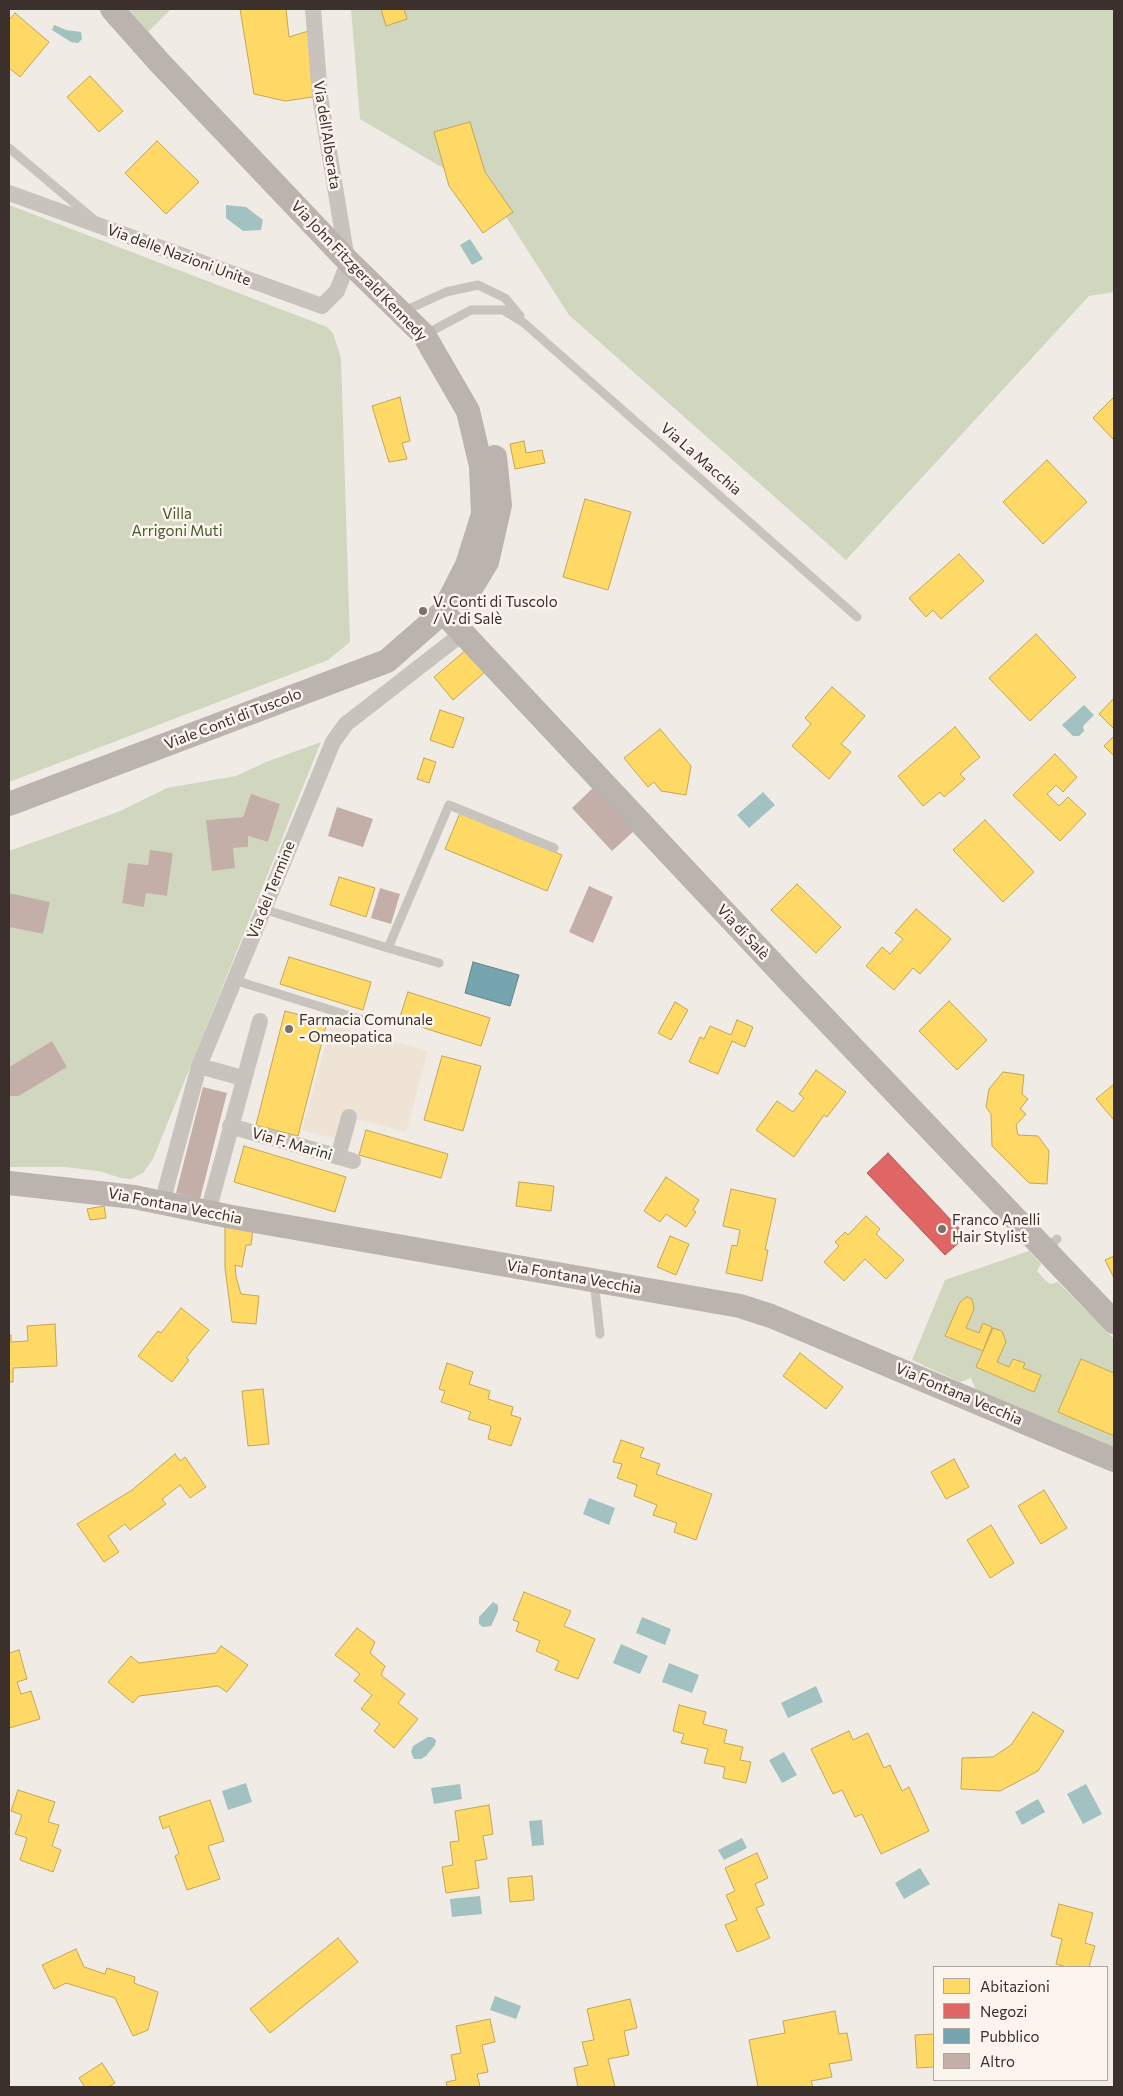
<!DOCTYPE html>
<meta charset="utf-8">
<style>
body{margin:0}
#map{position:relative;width:1123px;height:2096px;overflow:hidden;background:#f0ebe5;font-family:Commissioner,sans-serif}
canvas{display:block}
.frame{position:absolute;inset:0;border:10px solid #3b302b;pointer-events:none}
.legend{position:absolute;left:933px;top:1966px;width:175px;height:115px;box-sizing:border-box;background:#fbf5ee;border:1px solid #aea6a0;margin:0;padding:6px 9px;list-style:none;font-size:15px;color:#3b302b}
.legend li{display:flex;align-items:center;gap:10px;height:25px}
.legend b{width:25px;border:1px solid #aea6a0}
</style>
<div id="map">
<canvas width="1123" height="2096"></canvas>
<div class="frame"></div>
<ul class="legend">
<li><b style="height:14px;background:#ffd966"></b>Abitazioni</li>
<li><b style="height:14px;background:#e06666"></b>Negozi</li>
<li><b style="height:14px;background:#76a5af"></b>Pubblico</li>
<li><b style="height:14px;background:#c3afa7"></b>Altro</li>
</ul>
</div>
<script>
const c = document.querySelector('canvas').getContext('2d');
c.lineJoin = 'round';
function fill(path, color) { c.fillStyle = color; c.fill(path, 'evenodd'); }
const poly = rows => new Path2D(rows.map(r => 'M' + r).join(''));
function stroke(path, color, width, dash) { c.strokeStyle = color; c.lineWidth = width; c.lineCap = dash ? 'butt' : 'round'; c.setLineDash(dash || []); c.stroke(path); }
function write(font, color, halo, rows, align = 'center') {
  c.font = font + ' Commissioner,sans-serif'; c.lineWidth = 5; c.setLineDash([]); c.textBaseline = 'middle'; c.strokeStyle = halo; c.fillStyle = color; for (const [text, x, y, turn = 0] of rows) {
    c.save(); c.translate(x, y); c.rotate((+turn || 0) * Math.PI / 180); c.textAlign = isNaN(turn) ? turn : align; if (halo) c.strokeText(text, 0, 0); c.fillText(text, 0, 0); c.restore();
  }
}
const green = poly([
 [129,9,171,9,148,32],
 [351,9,1114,9,1114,292,1089,296,846,560,569,315,494,198,360,119],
 [9,205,327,327,333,333,341,358,350,642,328,660,9,782],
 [321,742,153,1159,143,1173,131,1179,121,1178,99,1171,64,1167,9,1167,9,1096,19,1096,67,1067,52,1041,9,1067,9,927,43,934,50,902,9,893,9,851,118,812,167,788,236,776,266,762],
 [251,795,280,804,268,842,248,836,248,847,233,848,212,870,207,820,243,817],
 [151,851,173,853,167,896,146,893,144,906,122,903,128,863,148,865],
 [1029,1251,1041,1264,1037,1271,1044,1279,1050,1284,1058,1282,1114,1339,1114,1373,1081,1359,1058,1412,1114,1436,1114,1452,976,1390,971,1378,960,1382,912,1360,945,1280],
 [967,1297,972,1299,974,1309,966,1328,979,1333,983,1324,992,1327,983,1351,945,1336,960,1302],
 [993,1328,1002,1331,997,1362,1009,1367,1013,1359,1025,1363,1023,1368,1041,1375,1034,1392,976,1367]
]);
const plaza = poly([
 [331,1025,428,1051,406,1132,350,1117,343,1141,302,1130]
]);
const water = poly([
 [54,25,66,30,81,32,82,39,78,43,71,42,52,30],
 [226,205,246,207,263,220,261,230,243,231,226,218],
 [470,239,483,259,472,265,460,245],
 [1084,705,1094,715,1083,726,1084,731,1079,736,1073,736,1062,725],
 [763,792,775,805,749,828,737,815],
 [589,1498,615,1508,609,1525,583,1514],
 [493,1602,498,1605,498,1611,491,1626,483,1627,479,1624,479,1617],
 [642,1617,671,1629,665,1645,636,1633],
 [621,1644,648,1656,640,1674,613,1663],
 [669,1663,699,1675,692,1693,662,1682],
 [816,1686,823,1702,788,1718,781,1703],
 [432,1737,436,1740,435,1745,426,1756,421,1759,414,1759,411,1752,413,1746,428,1737],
 [784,1752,797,1775,782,1783,769,1760],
 [246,1783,252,1802,228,1810,222,1791],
 [460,1784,462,1799,434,1804,431,1788],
 [1086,1784,1102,1814,1083,1824,1067,1794],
 [1038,1799,1045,1812,1022,1825,1015,1812],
 [542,1820,544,1845,532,1846,529,1821],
 [742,1838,747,1848,724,1860,718,1850],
 [920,1868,930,1884,904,1899,895,1883],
 [480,1896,482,1914,452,1917,450,1899],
 [495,1996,521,2006,516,2019,490,2010]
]);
const homes = poly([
 [240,9,286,9,289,37,315,29,320,96,285,101,254,94,240,9],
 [381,9,404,9,407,19,386,26,381,9],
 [15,13,49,42,20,77,9,68,9,20,15,13],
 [90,76,123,111,99,132,67,97,90,76],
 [470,122,485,172,513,212,483,233,449,186,434,132,470,122],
 [157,141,199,182,166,214,125,173,157,141],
 [400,397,410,441,402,443,407,459,389,462,372,406,400,397],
 [1114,397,1114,440,1093,418,1114,397],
 [524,441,526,453,542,450,545,463,515,469,510,444,524,441],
 [1047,460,1087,502,1043,544,1003,502,1047,460],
 [585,499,631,512,608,590,563,577,585,499],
 [959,554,984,581,941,619,933,610,926,617,909,598,959,554],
 [1036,634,1076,677,1030,721,989,678,1036,634],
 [466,650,485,672,453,700,434,677,466,650],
 [832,687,865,716,841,744,851,752,829,779,792,746,811,724,805,718,832,687],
 [1114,698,1114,729,1099,714,1114,698],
 [440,710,464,718,453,748,430,740,440,710],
 [955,727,980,757,960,774,965,779,944,797,940,792,923,806,898,776,955,727],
 [660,729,691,766,686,795,661,791,654,782,648,787,624,758,660,729],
 [1114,736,1114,756,1104,746,1114,736],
 [1055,754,1077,777,1063,792,1056,785,1047,794,1059,806,1068,797,1086,814,1060,841,1013,795,1055,754],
 [424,758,436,762,429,783,417,779,424,758],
 [460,813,562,855,547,891,445,849,460,813],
 [985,820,1034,872,1003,902,953,850,985,820],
 [339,877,375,888,366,917,330,905,339,877],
 [797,884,841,927,816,953,771,910,797,884],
 [916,909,951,939,920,974,913,968,894,990,866,966,882,947,890,954,903,939,895,933,916,909],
 [289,957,371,982,363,1010,280,984,289,957],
 [408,992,490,1018,481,1046,399,1020,408,992],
 [949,1001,987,1040,957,1070,919,1031,949,1001],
 [675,1002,688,1010,671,1040,658,1033,675,1002],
 [285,1011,327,1022,298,1136,256,1125,285,1011],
 [737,1020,753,1027,745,1047,732,1041,718,1074,689,1062,700,1037,704,1039,710,1026,731,1035,737,1020],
 [442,1056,481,1066,463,1131,424,1120,442,1056],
 [816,1070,846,1092,827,1117,824,1115,794,1157,756,1130,777,1101,793,1112,804,1098,799,1094,816,1070],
 [1003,1072,1024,1075,1022,1094,1028,1099,1020,1109,1026,1114,1016,1125,1018,1135,1038,1136,1049,1151,1047,1184,1029,1183,992,1146,991,1114,986,1107,989,1089,1003,1072],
 [1114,1084,1114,1120,1096,1099,1114,1084],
 [366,1130,448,1154,441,1178,359,1155,366,1130],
 [244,1146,346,1177,335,1212,234,1182,244,1146],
 [666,1177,699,1200,693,1210,696,1212,686,1227,666,1214,660,1222,644,1211,666,1177],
 [519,1182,554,1186,551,1211,516,1206,519,1182],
 [731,1189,776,1199,765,1250,768,1250,762,1281,726,1273,732,1245,737,1246,740,1230,723,1226,731,1189],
 [104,1206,106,1218,90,1220,87,1209,104,1206],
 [866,1216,880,1229,876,1234,904,1260,886,1279,865,1259,844,1281,824,1262,839,1246,835,1242,845,1232,848,1235,866,1216],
 [225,1226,253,1230,251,1245,246,1245,242,1267,235,1265,236,1277,241,1294,259,1296,256,1324,232,1322,225,1268,225,1226],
 [670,1236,689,1244,676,1275,657,1267,670,1236],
 [1114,1256,1114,1278,1105,1260,1114,1256],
 [967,1297,972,1299,974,1309,966,1328,979,1333,983,1323,992,1327,983,1351,945,1336,960,1302,967,1297],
 [181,1308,209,1330,186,1358,189,1360,172,1382,138,1356,158,1331,161,1333,181,1308],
 [55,1324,57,1366,13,1368,13,1382,9,1382,9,1335,11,1335,11,1342,28,1341,27,1326,55,1324],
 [993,1328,1002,1331,1006,1342,997,1362,1009,1367,1013,1359,1025,1363,1023,1368,1041,1375,1034,1392,976,1367,993,1328],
 [800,1353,843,1387,826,1409,783,1376,800,1353],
 [1081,1359,1114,1373,1114,1436,1058,1412,1081,1359],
 [447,1363,473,1372,469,1384,490,1391,488,1399,513,1407,511,1415,521,1418,511,1446,488,1439,491,1426,468,1419,471,1412,441,1402,445,1391,439,1389,447,1363],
 [263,1389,269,1444,248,1446,242,1391,263,1389],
 [621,1440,644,1448,640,1457,660,1464,656,1474,712,1494,696,1540,674,1532,677,1523,653,1515,657,1505,634,1496,637,1485,617,1478,622,1464,613,1462,621,1440],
 [175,1454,180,1461,185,1457,206,1487,190,1498,180,1485,162,1499,166,1504,130,1530,125,1524,108,1536,119,1552,104,1562,77,1524,132,1490,175,1454],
 [954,1459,969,1487,946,1499,931,1472,954,1459],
 [1044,1490,1067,1528,1041,1544,1018,1506,1044,1490],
 [991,1525,1014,1563,990,1578,967,1540,991,1525],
 [524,1592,571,1611,564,1626,595,1639,578,1679,555,1670,559,1661,536,1651,540,1641,516,1631,519,1622,513,1620,524,1592],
 [357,1628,375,1642,370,1653,385,1666,381,1675,405,1694,398,1703,418,1719,394,1748,374,1731,380,1724,361,1709,372,1695,354,1681,360,1674,335,1655,357,1628],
 [221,1646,248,1665,227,1692,218,1686,139,1696,133,1703,108,1682,131,1656,139,1663,216,1653,221,1646],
 [19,1650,27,1679,17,1682,21,1694,31,1691,40,1719,9,1728,9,1653,19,1650],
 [679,1705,706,1712,703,1724,727,1730,724,1743,743,1747,740,1760,751,1762,746,1783,723,1778,725,1767,704,1763,708,1749,681,1743,684,1734,673,1731,679,1705],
 [1033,1712,1064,1731,1038,1771,1000,1791,961,1789,962,1758,993,1757,1011,1745,1033,1712],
 [849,1731,853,1740,868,1733,884,1768,890,1765,902,1791,909,1787,929,1831,881,1854,862,1814,855,1817,842,1790,833,1794,811,1749,849,1731],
 [18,1790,55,1802,48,1822,59,1825,52,1846,61,1850,53,1872,20,1860,27,1838,15,1834,22,1815,11,1811,18,1790],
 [210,1800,224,1841,208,1846,220,1879,187,1890,175,1856,179,1854,169,1826,163,1829,159,1817,210,1800],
 [489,1805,493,1834,483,1836,487,1859,475,1861,479,1888,446,1893,442,1867,453,1865,450,1842,459,1841,455,1811,489,1805],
 [757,1853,768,1878,755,1884,764,1905,756,1908,770,1938,737,1952,725,1925,737,1920,726,1895,735,1891,725,1868,757,1853],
 [532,1876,534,1900,510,1902,508,1878,532,1876],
 [1059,1904,1093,1913,1085,1943,1095,1946,1089,1967,1067,1967,1056,1964,1062,1939,1051,1936,1059,1904],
 [338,1938,358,1962,270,2033,250,2009,338,1938],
 [76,1949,84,1967,105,1974,107,1968,135,1977,134,1983,158,1992,148,2030,133,2036,115,1998,66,1983,54,1989,42,1965,76,1949],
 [630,1999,637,2028,624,2031,629,2055,608,2059,615,2087,578,2087,574,2068,588,2065,582,2042,594,2040,587,2009,630,1999],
 [835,2011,839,2034,847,2033,852,2060,829,2064,832,2077,811,2081,813,2087,758,2087,749,2040,785,2033,783,2021,835,2011],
 [490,2019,495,2042,482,2045,488,2072,477,2074,480,2087,447,2087,446,2082,456,2080,451,2055,461,2053,456,2026,490,2019],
 [934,2034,934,2067,917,2068,915,2035,934,2034],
 [102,2063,115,2083,108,2087,85,2087,79,2078,102,2063]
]);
const shops = poly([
 [888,1153,966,1236,945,1255,867,1173,888,1153]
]);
const public = poly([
 [473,962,519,975,510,1006,465,993,473,962]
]);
const building = poly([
 [594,787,634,831,612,851,572,808],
 [251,794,280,804,268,842,248,836,248,847,233,848,235,868,212,871,206,820,243,817],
 [337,807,373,819,363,847,328,836],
 [150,850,173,853,167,896,146,893,144,907,122,903,128,863,148,865],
 [589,886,613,897,593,943,569,932],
 [380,888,400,894,391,924,371,918],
 [9,893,50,902,43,934,9,927],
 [52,1041,67,1067,19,1096,9,1096,9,1067],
 [203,1087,227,1093,200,1199,176,1193]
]);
const lane = poly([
 [9,148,92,218],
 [402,312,446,292,478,285,505,298,520,316],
 [424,335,471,310,503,310,524,323,857,617],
 [263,909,388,948,449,805,554,848],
 [388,948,439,963],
 [234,980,360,1019],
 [1045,1250,1057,1239],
 [594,1281,600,1334]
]);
const street = poly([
 [313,9,320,96,347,260],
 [9,193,322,306,337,291,344,273,351,264],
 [199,1066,243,1078],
 [230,1126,353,1161],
 [338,1157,349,1117],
 [162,1203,199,1066,333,742,346,724,463,633],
 [208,1212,260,1021]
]);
const secondary = poly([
 [465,598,487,562,500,505,495,457],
 [443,612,790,982,1114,1322],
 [9,804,387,661,443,612,467,565,483,514,481,466,468,411,424,335,347,260,159,62,112,9],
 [9,1183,134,1197,232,1217,740,1306,771,1316,1114,1460]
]);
const markers = [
 [423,611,5,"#7a716c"],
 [289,1029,5,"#7a716c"],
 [942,1229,5,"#7a716c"]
];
const streetNames = [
 ["Via dell'Alberata",327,135,81],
 ["Via delle Nazioni Unite",179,255,20],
 ["Via John Fitzgerald Kennedy",359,271,46],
 ["Via La Macchia",701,459,41],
 ["Viale Conti di Tuscolo",233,719,-21],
 ["Via del Termine",271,890,-68],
 ["Via di Salè",743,932,47],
 ["Via F. Marini",292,1144,16],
 ["Via Fontana Vecchia",175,1206,11],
 ["Via Fontana Vecchia",574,1277,10],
 ["Via Fontana Vecchia",959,1394,23]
];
const parkNames = [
 ["Villa",177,514],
 ["Arrigoni Muti",177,531]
];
const poiNames = [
 ["V. Conti di Tuscolo",433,602],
 ["/ V. di Salè",433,619],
 ["Farmacia Comunale",299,1020],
 ["- Omeopatica",299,1037],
 ["Franco Anelli",952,1220],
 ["Hair Stylist",952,1237]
];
fill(green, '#d1d6bf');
fill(plaza, '#eee3d5');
fill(water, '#a1c2c1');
fill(homes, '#ffd966');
stroke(homes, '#c4a654', 1);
fill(shops, '#e06666');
stroke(shops, '#ae5654', 1);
fill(public, '#76a5af');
stroke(public, '#648287', 1);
fill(building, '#c3afa7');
stroke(lane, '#c9c3be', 9);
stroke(street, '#c9c3be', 16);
stroke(secondary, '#bab3ae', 24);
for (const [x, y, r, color] of markers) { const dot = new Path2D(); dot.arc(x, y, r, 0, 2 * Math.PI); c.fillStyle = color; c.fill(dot); stroke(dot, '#fbf5ee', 2); }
write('15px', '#3b302b', '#fbf5ee', streetNames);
write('15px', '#4a5a2e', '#fbf5ee', parkNames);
write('15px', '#3b302b', '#fbf5ee', poiNames, 'left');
</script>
